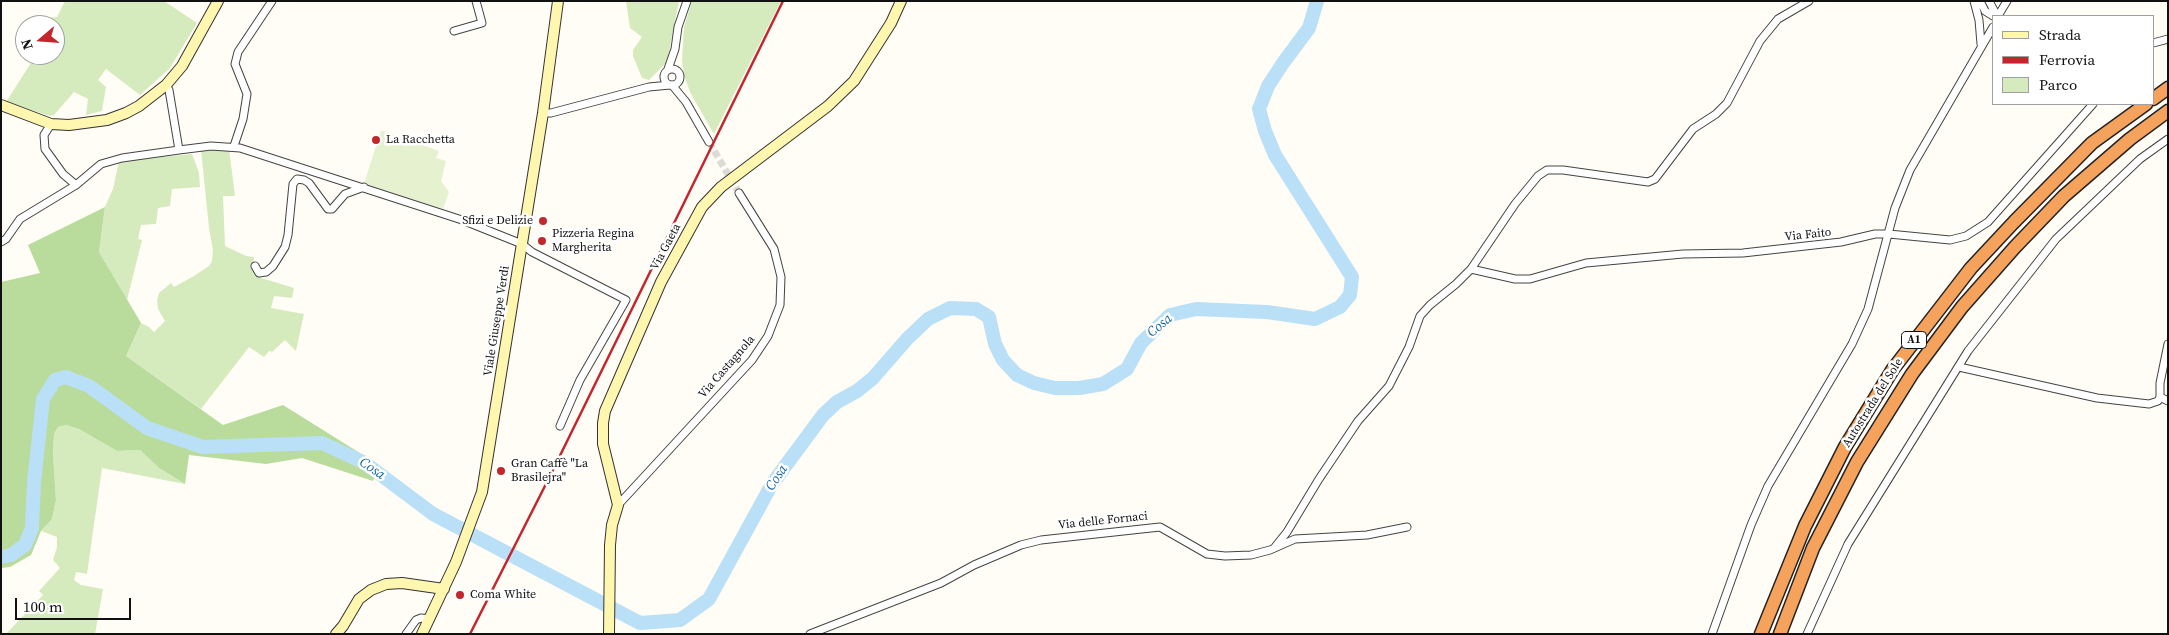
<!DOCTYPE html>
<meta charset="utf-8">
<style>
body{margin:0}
#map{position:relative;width:2169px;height:635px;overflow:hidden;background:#fffdf5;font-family:"Source Serif 4",serif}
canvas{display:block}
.frame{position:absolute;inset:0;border:2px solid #111;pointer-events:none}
.legend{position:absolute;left:1992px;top:15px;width:162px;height:90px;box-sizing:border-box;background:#fff;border:1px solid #a0a0a0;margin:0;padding:6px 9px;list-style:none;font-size:15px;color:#111}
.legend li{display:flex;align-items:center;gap:10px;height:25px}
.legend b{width:25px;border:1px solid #a0a0a0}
.north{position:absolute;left:15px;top:15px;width:50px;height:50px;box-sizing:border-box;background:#fff;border:1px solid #a0a0a0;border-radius:50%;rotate:252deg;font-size:14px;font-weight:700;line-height:20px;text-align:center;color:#111}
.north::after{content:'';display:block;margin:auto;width:18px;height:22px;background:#c4262e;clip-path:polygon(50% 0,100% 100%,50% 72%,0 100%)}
.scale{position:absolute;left:15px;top:598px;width:116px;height:22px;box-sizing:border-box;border:2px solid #111;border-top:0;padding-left:6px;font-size:15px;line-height:18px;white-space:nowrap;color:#111;-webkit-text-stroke:4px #fff;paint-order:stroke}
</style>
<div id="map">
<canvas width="2169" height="635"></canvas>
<div class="frame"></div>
<ul class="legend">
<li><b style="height:6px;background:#fff6b0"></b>Strada</li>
<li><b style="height:6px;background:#c4262e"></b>Ferrovia</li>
<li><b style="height:14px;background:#d5ebbd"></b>Parco</li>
</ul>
<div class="north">N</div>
<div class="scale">100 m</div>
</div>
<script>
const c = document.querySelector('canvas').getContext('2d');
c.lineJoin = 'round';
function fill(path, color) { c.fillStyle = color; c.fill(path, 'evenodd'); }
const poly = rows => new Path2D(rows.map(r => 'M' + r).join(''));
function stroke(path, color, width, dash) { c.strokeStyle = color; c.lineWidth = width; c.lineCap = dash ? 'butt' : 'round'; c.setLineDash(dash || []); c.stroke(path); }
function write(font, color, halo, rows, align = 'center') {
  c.font = font + ' "Source Serif 4",serif'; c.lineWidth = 5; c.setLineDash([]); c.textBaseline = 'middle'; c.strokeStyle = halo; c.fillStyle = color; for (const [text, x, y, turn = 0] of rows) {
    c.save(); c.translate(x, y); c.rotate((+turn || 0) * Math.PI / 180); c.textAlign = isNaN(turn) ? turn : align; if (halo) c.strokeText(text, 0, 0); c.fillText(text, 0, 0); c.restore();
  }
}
const green = poly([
 [65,1,164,1,197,23,170,68,140,95,106,69,98,80,106,87,102,111,86,115,88,99,74,92,54,115,50,116,6,102,36,55,55,55,55,25,39,25,39,19,57,17],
 [626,1,679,1,667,62,649,80,642,78,633,56,633,50,642,37,630,28],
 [692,1,781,1,714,134,690,92,684,75,682,60,684,27],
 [220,148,229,149,235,196,223,196,225,246,246,256,254,257,253,270,261,278,294,288,292,298,274,296,271,308,304,314,296,351,285,340,272,352,269,351,264,357,249,347,201,409,126,356,141,323,149,327,154,332,165,321,158,309,157,301,159,293,171,283,174,287,194,276,209,266,212,261,213,250,209,228,201,150],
 [192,154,199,173,200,187,172,189,170,206,158,208,156,224,141,225,138,239,142,240,127,300,99,252,105,207,113,189,119,161],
 [66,425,79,429,117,451,140,450,159,468,185,484,102,468,87,574,76,572,74,580,81,585,103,589,95,634,6,634,43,595,39,591,60,568,53,560,57,547,57,537,41,531,52,519,56,500,53,454,54,434,58,427]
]);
const forest = poly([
 [105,207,99,252,141,323,126,356,223,425,283,405,379,465,373,481,302,458,266,464,189,455,185,484,159,468,140,450,117,451,79,429,66,425,58,427,54,434,53,454,56,500,52,519,41,531,31,555,10,567,1,568,1,282,40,273,28,245]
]);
const pitch = poly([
 [381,130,439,151,436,158,446,161,441,181,449,192,443,209,364,184]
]);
const river = poly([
 [1,557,11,555,25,545,32,528,34,482,43,399,55,380,66,377,89,386,147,428,203,447,322,443,365,463,433,514,640,623,680,620,709,599,772,484,823,415,837,402,857,391,873,378,907,339,928,319,950,308,976,309,989,317,995,344,1003,360,1017,375,1034,383,1055,388,1079,388,1103,384,1127,369,1141,343,1170,315,1196,309,1267,312,1315,319,1340,307,1350,295,1352,277,1275,155,1265,131,1259,109,1268,86,1283,63,1309,28,1317,1]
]);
const streetTunnel = poly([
 [709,142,739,193]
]);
const street = poly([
 [1974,1,1979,20,1981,44],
 [1980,1,1985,11,1993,16],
 [1989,1,1997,16],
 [1998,16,2007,1],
 [454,31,482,23,476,1],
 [2153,43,2168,39],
 '664 77a8 8 0 1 1 16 0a8 8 0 1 1-16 0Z',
 [668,69,675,49,678,27,687,1],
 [166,85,169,90,179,150,211,146,240,148,462,220,522,244,532,252,626,300,580,380,560,426],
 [672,85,686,102,709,142],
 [543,113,551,113,649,87,670,85],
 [51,124,44,135,45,149,63,174,76,185,101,164,122,158,179,150],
 [234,146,243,119,247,94,235,64,238,52,272,1],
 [1,242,6,239,20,219,76,185],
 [255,266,259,273,266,272,273,266,285,247,288,235,293,184,297,179,304,180,309,183,328,209,332,209,345,194,364,187],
 [1471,269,1515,279,1530,279,1586,263,1683,254,1743,253,1841,242,1875,234,1889,234,1950,240,1966,236,1988,222,2093,104],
 [1959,367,2097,398,2149,404,2158,401,2160,397],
 [2160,397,2160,383,2168,344],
 [2160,397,2168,401],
 [618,505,752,360,768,336,780,305,781,277,774,249,739,193],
 [1275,547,1287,532,1319,479,1358,421,1389,386,1409,347,1420,316,1430,305,1456,284,1471,269,1515,204,1538,176,1547,170,1563,170,1648,182,1655,179,1693,129,1716,114,1727,103,1760,41,1778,19,1809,1],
 [406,634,416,620,421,618,429,619],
 [810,634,941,583,974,565,1021,545,1041,540,1160,527,1207,554,1225,556,1251,555,1270,550,1295,539,1367,535,1407,527],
 [1712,634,1751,525,1768,486,1852,344,1868,309,1895,208,1910,170,1993,27],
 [1807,634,1848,544,1968,351,2056,239,2140,159,2168,139]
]);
const secondary = poly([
 [1,105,51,124,69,125,107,120,126,113,139,106,166,85,182,66,218,1],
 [336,634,343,626,359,599,371,590,386,584,402,583,444,589],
 [422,634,456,562,482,492,543,113,558,1],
 [609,634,610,545,612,525,618,505,603,444,603,423,605,411,661,282,702,207,721,187,828,106,854,81,891,23,901,1]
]);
const highway = poly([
 [2153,99,2168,88],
 [1761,634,1805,526,1845,447,1893,369,1971,268,2014,222,2092,143,2146,104],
 [1780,634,1813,548,1857,462,1912,374,1962,307,2015,247,2064,196,2130,139,2168,111]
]);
const rail = poly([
 [470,634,550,476,783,1]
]);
const markers = [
 [376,140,5,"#c4262e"],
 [543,221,5,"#c4262e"],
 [542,241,5,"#c4262e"],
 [501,471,5,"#c4262e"],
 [460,595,5,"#c4262e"]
];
const shields = [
 [1914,340,25]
];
const shieldNames = [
 ["A1",1914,340]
];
const poiNames = [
 ["La Racchetta",386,140],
 ["Sfizi e Delizie",533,221,"right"],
 ["Pizzeria Regina",552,234],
 ["Margherita",552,248],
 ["Gran Caffè \"La",511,464],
 ["Brasilejra\"",511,478],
 ["Coma White",470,595]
];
const streetNames = [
 ["Via Faito",1808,235,-6],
 ["Via Gaeta",666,247,-62],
 ["Viale Giuseppe Verdi",497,321,-81],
 ["Via Castagnola",727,367,-49],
 ["Autostrada del Sole",1873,403,-58],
 ["Via delle Fornaci",1103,521,-6]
];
const waterNames = [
 ["Cosa",1160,326,-40],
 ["Cosa",372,469,34],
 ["Cosa",777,478,-56]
];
fill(green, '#d5ebbd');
fill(forest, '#b9dc9c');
fill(pitch, '#e6f2cf');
stroke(river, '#b9e0f7', 14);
stroke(streetTunnel, '#dbdad3', 7, [7, 3.5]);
stroke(street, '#444', 9);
stroke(secondary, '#333', 12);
stroke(highway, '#222', 15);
stroke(street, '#fff', 7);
stroke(secondary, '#fff6b0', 10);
stroke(highway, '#f5a25d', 12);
stroke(rail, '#c4262e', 2.5);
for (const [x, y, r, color] of markers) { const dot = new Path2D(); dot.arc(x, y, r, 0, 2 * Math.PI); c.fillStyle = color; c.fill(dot); stroke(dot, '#fff', 2); }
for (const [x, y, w] of shields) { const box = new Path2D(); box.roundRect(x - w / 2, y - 8.5, w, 17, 4); c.fillStyle = '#fff'; c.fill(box); stroke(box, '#111', 1); }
write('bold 11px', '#111', null, shieldNames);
write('12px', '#111', '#fff', poiNames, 'left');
write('12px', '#111', '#fff', streetNames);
write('italic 14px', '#1768a6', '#fff', waterNames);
</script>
